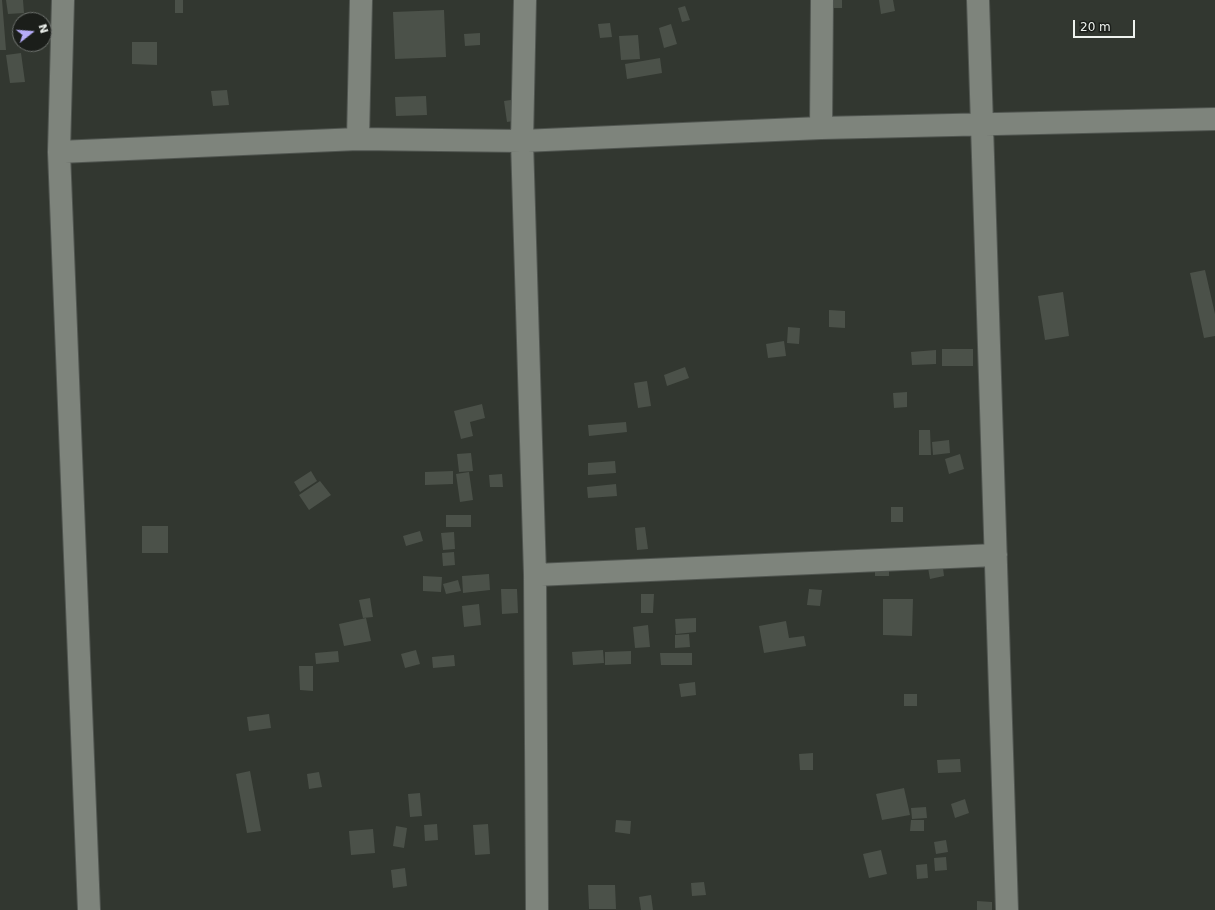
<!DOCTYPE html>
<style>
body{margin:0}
#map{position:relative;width:1215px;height:910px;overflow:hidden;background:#323730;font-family:"DejaVu Sans",sans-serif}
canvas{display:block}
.north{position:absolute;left:12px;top:12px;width:40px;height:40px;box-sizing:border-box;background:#1b1e1a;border:1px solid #6f736f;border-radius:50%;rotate:73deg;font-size:11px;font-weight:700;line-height:16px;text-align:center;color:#eef2ee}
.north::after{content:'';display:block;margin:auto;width:14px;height:18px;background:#b6acf8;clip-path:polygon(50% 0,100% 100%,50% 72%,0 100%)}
.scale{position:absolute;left:1073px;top:20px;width:62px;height:18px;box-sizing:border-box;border:2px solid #eef2ee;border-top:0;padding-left:5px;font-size:12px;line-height:14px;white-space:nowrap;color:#eef2ee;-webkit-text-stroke:3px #1b1e1a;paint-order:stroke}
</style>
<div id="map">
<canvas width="1215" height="910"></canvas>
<div class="north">N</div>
<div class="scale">20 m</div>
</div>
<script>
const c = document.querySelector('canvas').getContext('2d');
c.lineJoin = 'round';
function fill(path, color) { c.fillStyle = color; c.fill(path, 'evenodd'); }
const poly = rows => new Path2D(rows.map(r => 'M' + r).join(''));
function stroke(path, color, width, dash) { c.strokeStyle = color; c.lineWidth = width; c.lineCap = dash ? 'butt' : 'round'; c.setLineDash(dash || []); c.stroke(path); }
const building = poly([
 [0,0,2,0,6,50,0,50],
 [6,0,23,0,24,13,8,14],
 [175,0,183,0,183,13,175,13],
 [826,0,842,0,842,8,825,8],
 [879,0,893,0,895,11,881,14],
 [685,6,690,20,682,22,678,8],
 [444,10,446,57,395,59,393,12],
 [610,23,612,37,600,38,598,24],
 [671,24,677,44,664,48,659,28],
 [480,33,480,45,465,46,464,34],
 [638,35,640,59,621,60,619,36],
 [132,42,157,42,157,65,132,64],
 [21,53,25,82,10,83,6,55],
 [660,58,662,73,627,79,625,64],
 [227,90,229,105,213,106,211,91],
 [426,96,427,115,396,116,395,97],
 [517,99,520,120,507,122,504,101],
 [1205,270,1215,314,1215,336,1204,338,1190,273],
 [1063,292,1069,336,1045,340,1038,296],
 [829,310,845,311,845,328,829,327],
 [788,327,800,328,799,344,787,343],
 [784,341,786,356,768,358,766,344],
 [942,349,973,349,973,366,942,366],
 [936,350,936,364,912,365,911,352],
 [685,367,689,378,667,386,664,375],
 [647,381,651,406,638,408,634,383],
 [907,392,907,407,894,408,893,393],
 [482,404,485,418,470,422,473,436,461,439,454,411],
 [626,422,627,432,589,436,588,425],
 [919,430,930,430,931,455,919,455],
 [949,440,950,453,933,455,932,442],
 [471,453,473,471,459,472,457,454],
 [960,454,964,469,949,474,945,459],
 [615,461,616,473,588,475,588,463],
 [311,471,317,481,300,492,294,482],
 [453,471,453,484,425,485,425,472],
 [469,472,473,500,460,502,456,474],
 [502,474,503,487,490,487,489,475],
 [320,481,331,495,309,510,299,495],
 [616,484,617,496,588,498,587,487],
 [891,507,903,507,903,522,891,522],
 [446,515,471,515,471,527,446,527],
 [142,526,168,526,168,553,142,553],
 [645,527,648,549,637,550,635,528],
 [420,531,423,541,406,546,403,536],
 [454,532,455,549,443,550,441,533],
 [454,552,455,565,443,566,442,553],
 [875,560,889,560,889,576,875,576],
 [942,560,944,576,930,579,927,562],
 [489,574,490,590,463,593,462,576],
 [423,576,442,577,441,592,423,591],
 [458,580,461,591,446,594,443,584],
 [501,589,517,589,518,613,502,614],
 [809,589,822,590,820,606,807,605],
 [641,594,654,594,653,613,641,613],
 [370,598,373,617,363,618,359,600],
 [883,599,913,599,912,636,883,635],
 [479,604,481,625,464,627,462,606],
 [366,618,371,641,344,646,339,624],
 [696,618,696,632,676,634,675,619],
 [786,621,789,638,804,636,806,646,764,653,759,626],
 [648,625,650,647,635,648,633,627],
 [689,634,690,647,675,648,675,635],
 [416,650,420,664,405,668,401,654],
 [603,650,604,663,573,665,572,652],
 [338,651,339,662,316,664,315,653],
 [631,651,631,664,605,665,605,652],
 [660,653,692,653,692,665,661,665],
 [454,655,455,666,433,668,432,657],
 [299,666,313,666,313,691,300,690],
 [695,682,696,695,681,697,679,684],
 [904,694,917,694,917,706,904,706],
 [269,714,271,728,249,731,247,717],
 [813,753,813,770,800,770,799,754],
 [960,759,961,772,938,773,937,760],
 [250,771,261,831,247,833,236,774],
 [319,772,322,787,309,789,307,774],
 [904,788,910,815,882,820,876,794],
 [420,793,422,816,410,817,408,794],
 [965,799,969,813,955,818,951,804],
 [926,807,927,818,912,819,911,808],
 [616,820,631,821,630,834,615,832],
 [911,820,924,820,924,831,910,831],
 [437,824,438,840,425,841,424,825],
 [488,824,490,854,475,855,473,825],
 [396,826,407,828,404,848,393,846],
 [373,829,375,853,351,855,349,831],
 [946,840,948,852,936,854,934,842],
 [881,850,887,874,869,878,863,854],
 [946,857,947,870,935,871,934,858],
 [927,864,928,878,917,879,916,865],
 [405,868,407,886,393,888,391,870],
 [704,882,706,895,692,896,691,883],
 [588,885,615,885,616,909,589,909],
 [651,895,653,910,641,910,639,897],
 [977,901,992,902,992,910,977,910]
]);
const minor = poly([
 [63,0,59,152,89,910],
 [525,0,522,141,535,575,537,910],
 [978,0,1007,910],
 [821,128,822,0],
 [358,139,361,0],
 [59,152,358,139,522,141,821,128,1215,119],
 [535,575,996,555]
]);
fill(building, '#4b5149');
stroke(minor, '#505550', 24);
stroke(minor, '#7e847c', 22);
</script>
